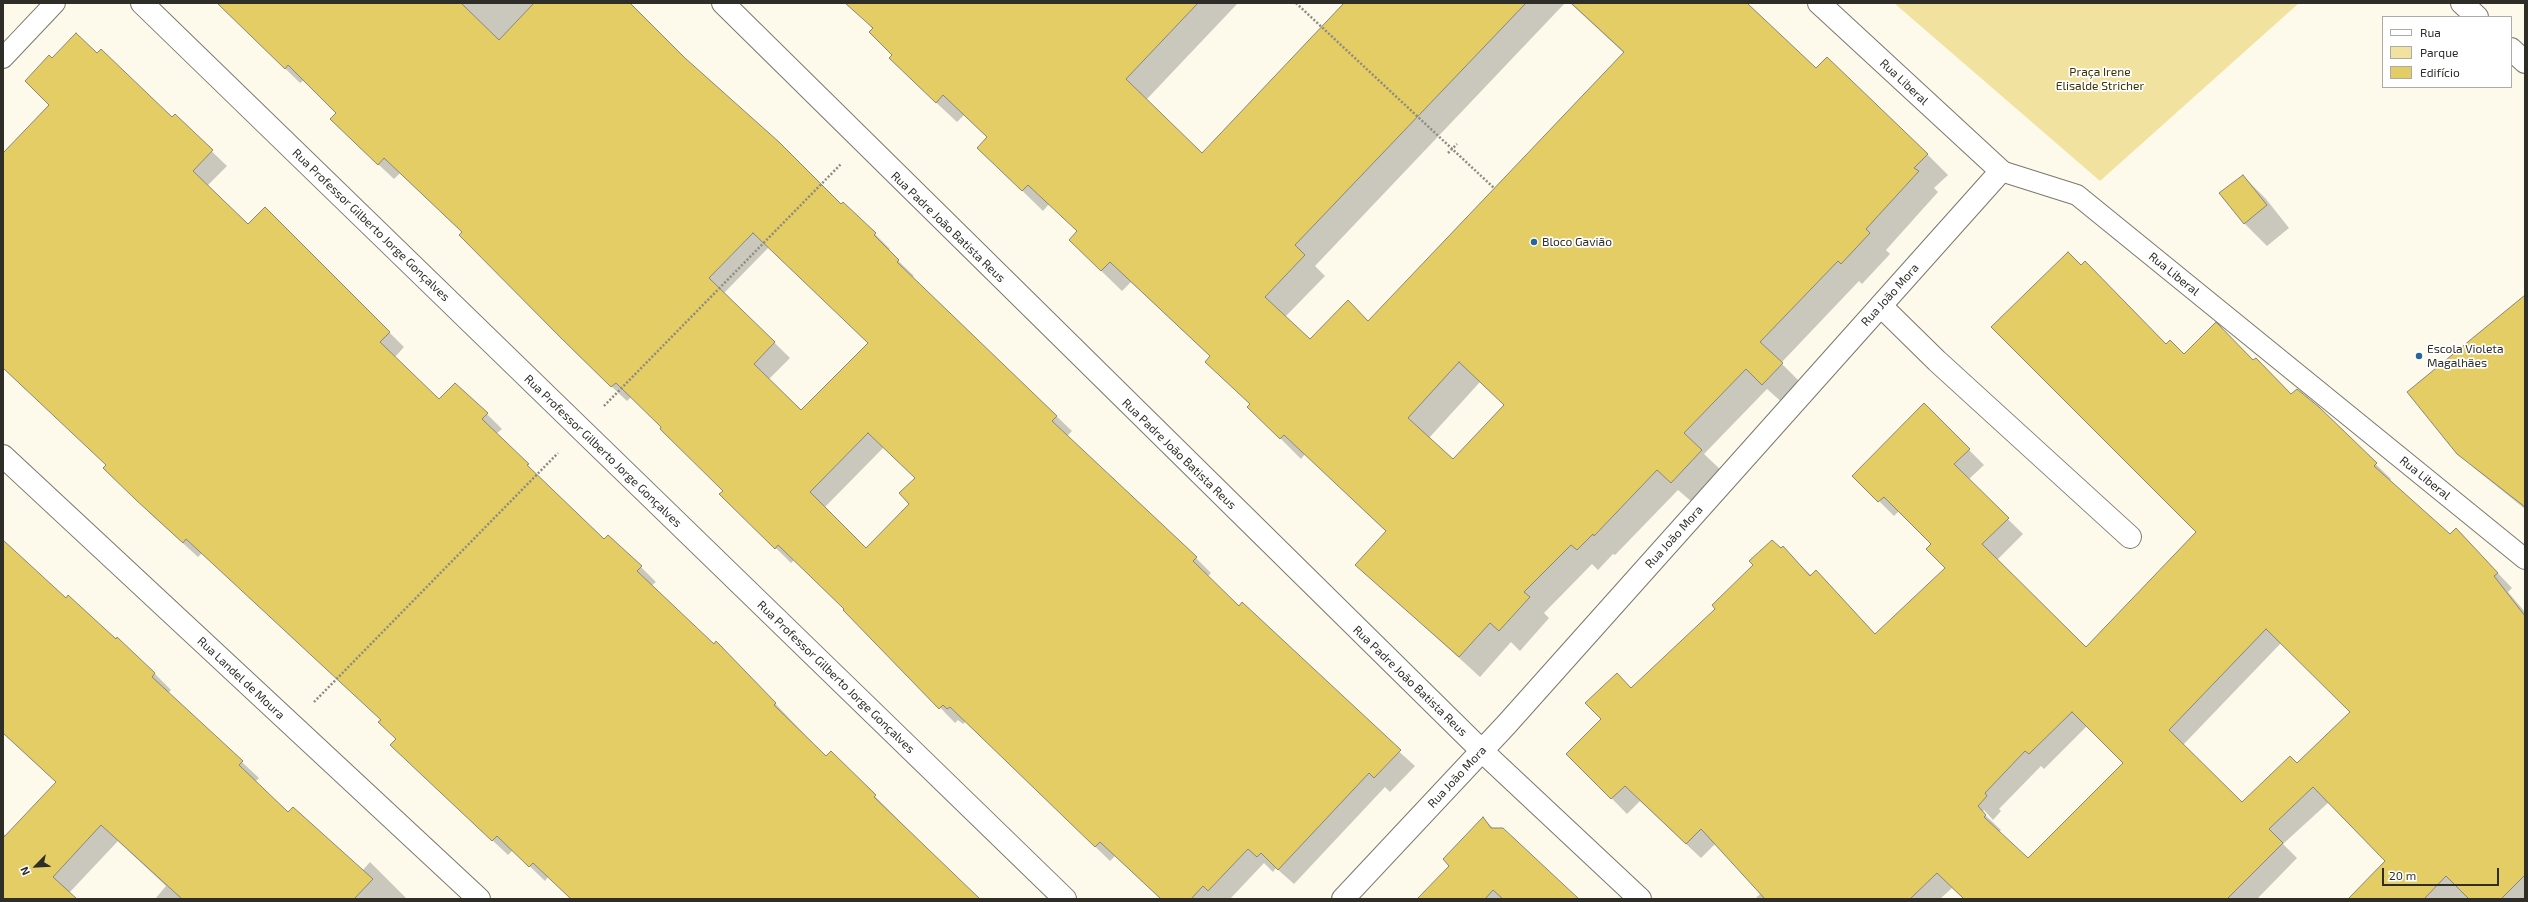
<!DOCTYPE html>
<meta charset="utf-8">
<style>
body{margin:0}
#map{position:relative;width:2528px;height:902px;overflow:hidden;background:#fdfaec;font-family:"Exo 2",sans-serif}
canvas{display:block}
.frame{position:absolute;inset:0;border:4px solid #2e2d28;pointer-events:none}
.legend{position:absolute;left:2382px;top:16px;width:130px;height:72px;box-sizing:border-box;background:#fff;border:1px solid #ababa9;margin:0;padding:5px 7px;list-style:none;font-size:12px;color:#2e2d28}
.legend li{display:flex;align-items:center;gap:8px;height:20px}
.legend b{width:20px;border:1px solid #ababa9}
.north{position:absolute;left:16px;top:846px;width:40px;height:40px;-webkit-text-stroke:3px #fff;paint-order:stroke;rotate:246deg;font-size:11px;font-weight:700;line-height:16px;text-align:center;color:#2e2d28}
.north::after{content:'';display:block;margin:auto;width:14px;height:18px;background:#2e2d28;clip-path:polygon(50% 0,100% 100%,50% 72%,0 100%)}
.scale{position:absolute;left:2382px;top:868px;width:117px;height:18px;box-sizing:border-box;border:2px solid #2e2d28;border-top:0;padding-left:5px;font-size:12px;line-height:14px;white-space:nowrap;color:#2e2d28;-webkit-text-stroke:3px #fff;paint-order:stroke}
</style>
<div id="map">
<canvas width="2528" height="902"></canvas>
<div class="frame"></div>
<ul class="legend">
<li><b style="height:5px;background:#fff"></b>Rua</li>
<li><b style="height:11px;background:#f1e29f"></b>Parque</li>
<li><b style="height:11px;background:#e4cd65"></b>Edifício</li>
</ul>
<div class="north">N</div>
<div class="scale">20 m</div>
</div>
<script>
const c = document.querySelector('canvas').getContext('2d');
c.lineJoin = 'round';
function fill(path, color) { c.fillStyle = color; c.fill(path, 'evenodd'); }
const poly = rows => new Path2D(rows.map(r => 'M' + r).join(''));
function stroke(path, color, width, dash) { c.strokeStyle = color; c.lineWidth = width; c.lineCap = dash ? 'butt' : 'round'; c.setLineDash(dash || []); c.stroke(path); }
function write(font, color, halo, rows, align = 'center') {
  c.font = font + ' "Exo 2",sans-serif'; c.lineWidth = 3.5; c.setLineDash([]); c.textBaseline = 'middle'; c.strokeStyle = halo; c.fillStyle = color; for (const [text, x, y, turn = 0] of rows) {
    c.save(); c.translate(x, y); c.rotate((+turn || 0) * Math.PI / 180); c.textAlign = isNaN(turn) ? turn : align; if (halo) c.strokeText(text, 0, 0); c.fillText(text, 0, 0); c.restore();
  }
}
const green = poly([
 [1894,3,2299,3,2100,181]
]);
const shadow = poly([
 [218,3,629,3,685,60,841,205,875,234,890,249,888,251,914,276,912,278,1072,431,1067,436,1196,558,1211,573,1208,576,1239,607,1415,766,1390,792,1385,787,1294,884,1276,868,1273,872,1264,863,1230,899,1161,899,1115,856,1110,861,966,721,963,724,958,720,955,723,845,609,794,560,791,563,721,494,724,491,662,427,631,397,627,401,577,354,463,233,400,173,394,179,346,134,337,113,304,80,300,83],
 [769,247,869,343,801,412,768,380,790,358,724,293],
 [884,447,916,478,910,504,866,549,824,508],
 [852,3,1238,3,1146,100,1202,155,1346,3,1565,3,1315,266,1325,276,1285,317,1310,340,1368,322,1624,53,1570,3,1745,3,1817,70,1927,154,1948,175,1934,188,1938,192,1886,250,1890,254,1862,284,1859,281,1781,363,1802,384,1784,404,1767,389,1704,454,1722,471,1692,502,1678,490,1615,555,1613,554,1598,570,1592,564,1544,613,1549,618,1520,651,1511,642,1480,677,1357,565,1387,532,1305,454,1301,459,1249,407,1251,405,1211,357,1131,282,1122,291,1090,260,1078,232,1049,204,1043,211,999,168,988,138,964,115,957,122,911,79,890,58,893,55],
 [1480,382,1504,405,1453,460,1429,438],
 [97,54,172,118,175,116,227,166,207,186,248,226,265,209,404,347,395,357,439,400,487,414,502,429,496,434,542,481,605,540,641,567,656,582,651,586,714,646,731,657,826,757,831,752,977,899,571,899,548,877,545,881,513,850,508,855,406,759,397,739,382,720,202,553,198,557,152,515,104,468,107,465,3,367,3,155,50,105,52,59],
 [2243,176,2266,199,2289,228,2267,246,2244,223],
 [2525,297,2525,509,2473,467],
 [2166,345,2184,355,2253,361,2292,396,2318,408,2391,479,2389,481,2450,535,2471,545,2512,588,2508,592,2525,612,2525,899,2350,899,2386,861,2329,802,2283,844,2297,858,2257,899,1964,899,1952,888,1940,899,1755,899,1761,893,1716,843,1701,858,1640,801,1627,814,1568,754,1631,689,1797,562,1875,635,1946,568,1932,544,1899,511,1894,516,1854,476,1924,405,1984,465,1968,480,2023,534,1997,560,2086,648,2197,532],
 [2281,643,2351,712,2297,765,2242,804,2183,745],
 [2087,726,2125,763,2028,859,1999,832,2001,830,1982,812,1984,810,1993,820,2001,811,1999,809,2041,766,2044,769],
 [3,542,66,599,116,640,117,639,155,674,171,690,168,693,259,778,255,782,288,814,362,871,370,862,407,899,155,899,166,886,118,841,69,893,75,899,3,899,3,833,6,836,57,783,3,733],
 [1483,818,1494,829,1577,899,1421,899,1451,866]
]);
const building = poly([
 [217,3,461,3,499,40,534,3,630,3,685,58,779,142,841,204,843,202,876,233,874,235,899,260,897,262,1057,416,1052,421,1197,557,1193,561,1239,606,1242,602,1401,750,1374,778,1369,773,1278,870,1261,853,1257,857,1248,849,1208,891,1203,886,1191,899,1161,899,1100,842,1095,847,950,707,947,709,943,705,939,709,843,610,844,609,778,545,775,549,719,494,723,491,660,429,661,427,616,383,611,387,561,338,459,235,462,232,384,158,378,165,330,119,336,113,288,65,285,69,217,3],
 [753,233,868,343,801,410,754,364,775,342,709,278,753,233],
 [868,433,915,478,899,493,909,504,866,548,810,492,868,433],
 [845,3,1198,3,1126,79,1202,153,1344,3,1526,3,1295,245,1305,255,1265,297,1310,339,1348,300,1368,321,1624,52,1571,3,1747,3,1816,68,1827,57,1928,154,1914,168,1919,171,1866,229,1870,233,1841,264,1838,261,1760,342,1783,363,1762,385,1746,369,1684,433,1702,450,1671,483,1657,470,1594,536,1593,534,1577,550,1571,545,1524,592,1530,597,1499,631,1490,623,1459,657,1355,565,1386,531,1284,435,1280,439,1247,407,1250,404,1205,362,1210,356,1110,262,1101,271,1069,240,1077,231,1028,185,1022,191,977,148,987,137,943,95,936,103,889,58,892,55,869,32,873,28,845,3],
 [1459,362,1504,405,1453,459,1408,418,1459,362],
 [76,33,97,53,101,49,172,117,175,114,213,150,193,171,248,224,265,207,390,332,380,342,439,399,455,383,488,413,482,419,529,464,527,465,604,539,608,535,642,566,637,571,714,644,716,641,776,703,774,705,826,756,831,751,876,795,874,797,980,899,571,899,533,863,529,867,497,836,492,841,390,745,396,739,378,722,381,720,186,539,183,543,136,500,103,468,106,465,3,368,3,153,49,105,25,81,49,55,52,58,76,33],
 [2243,175,2267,205,2244,224,2219,193,2243,175],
 [2068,252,2081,265,2085,261,2166,344,2170,340,2184,354,2216,322,2253,360,2256,358,2291,394,2297,389,2319,407,2377,463,2374,466,2450,534,2456,528,2498,573,2494,576,2525,616,2525,875,2501,899,2469,899,2446,876,2424,899,2348,899,2385,861,2313,787,2269,829,2283,843,2227,899,1964,899,1937,873,1910,899,1765,899,1701,829,1686,844,1625,786,1611,799,1566,754,1601,719,1585,703,1617,673,1631,688,1715,609,1712,605,1753,565,1749,561,1772,540,1781,548,1783,546,1810,576,1816,570,1875,634,1945,568,1926,549,1931,544,1884,497,1878,502,1852,476,1924,403,1970,449,1954,464,2009,518,1982,544,2086,647,2196,532,1991,327,2068,252],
 [2266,629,2350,712,2297,763,2290,756,2242,802,2169,730,2266,629],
 [2072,712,2123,763,2028,858,1984,817,1986,815,1978,806,1987,796,1985,793,2025,751,2029,754,2072,712],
 [2525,295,2525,507,2457,454,2407,392,2525,295],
 [3,540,66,598,68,595,116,639,117,637,155,673,152,677,243,761,239,765,288,812,293,807,373,879,354,899,182,899,101,825,53,877,77,899,3,899,3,838,56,782,3,733,3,540],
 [1483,817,1491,828,1503,828,1579,899,1503,899,1493,890,1485,899,1417,899,1449,866,1443,859,1483,817]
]);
const path = poly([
 [1296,3,1494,188],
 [1448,153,1457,144],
 [604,406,841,164],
 [314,702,558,453]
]);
const service = poly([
 [3,58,55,3],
 [2001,171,2077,195,2525,559]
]);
const minor = poly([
 [142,3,1065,899],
 [2462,3,2477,17],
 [2511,49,2525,62],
 [1881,306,1937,361,2130,537],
 [3,456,479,899],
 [1482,751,1640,899]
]);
const tertiary = poly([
 [723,3,1482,751],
 [1343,899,1506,725,2001,171,1819,3]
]);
const markers = [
 [1534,242,4,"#25679d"],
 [2419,356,4,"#25679d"]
];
const parkNames = [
 ["Praça Irene",2100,72],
 ["Elisalde Stricher",2100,86]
];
const streetNames = [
 ["Rua Liberal",1904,82,43],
 ["Rua Professor Gilberto Jorge Gonçalves",371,225,44],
 ["Rua Padre João Batista Reus",948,227,44],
 ["Rua Liberal",2174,274,39],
 ["Rua João Mora",1890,295,-48],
 ["Rua Professor Gilberto Jorge Gonçalves",603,451,44],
 ["Rua Padre João Batista Reus",1179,454,44],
 ["Rua Liberal",2425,478,39],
 ["Rua João Mora",1674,537,-48],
 ["Rua Professor Gilberto Jorge Gonçalves",836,677,44],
 ["Rua Landel de Moura",241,678,43],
 ["Rua Padre João Batista Reus",1410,681,44],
 ["Rua João Mora",1457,777,-47]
];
const poiNames = [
 ["Bloco Gavião",1542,242],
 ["Escola Violeta",2427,349],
 ["Magalhães",2427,363]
];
fill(green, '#f1e29f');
fill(shadow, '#0003');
fill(building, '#e4cd65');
stroke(building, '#88867a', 1);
stroke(service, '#7b786c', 22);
stroke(minor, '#7b786c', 24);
stroke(tertiary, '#7b786c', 24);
stroke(path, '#8c8a81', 2.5, [2, 2]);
stroke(service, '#fff', 20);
stroke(minor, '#fff', 22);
stroke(tertiary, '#fff', 22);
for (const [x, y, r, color] of markers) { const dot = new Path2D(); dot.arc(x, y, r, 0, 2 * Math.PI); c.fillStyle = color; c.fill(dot); stroke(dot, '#fff', 1.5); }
write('12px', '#3c3204', '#fff', parkNames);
write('12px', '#2e2d28', '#fff', streetNames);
write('12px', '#2e2d28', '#fff', poiNames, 'left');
</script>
